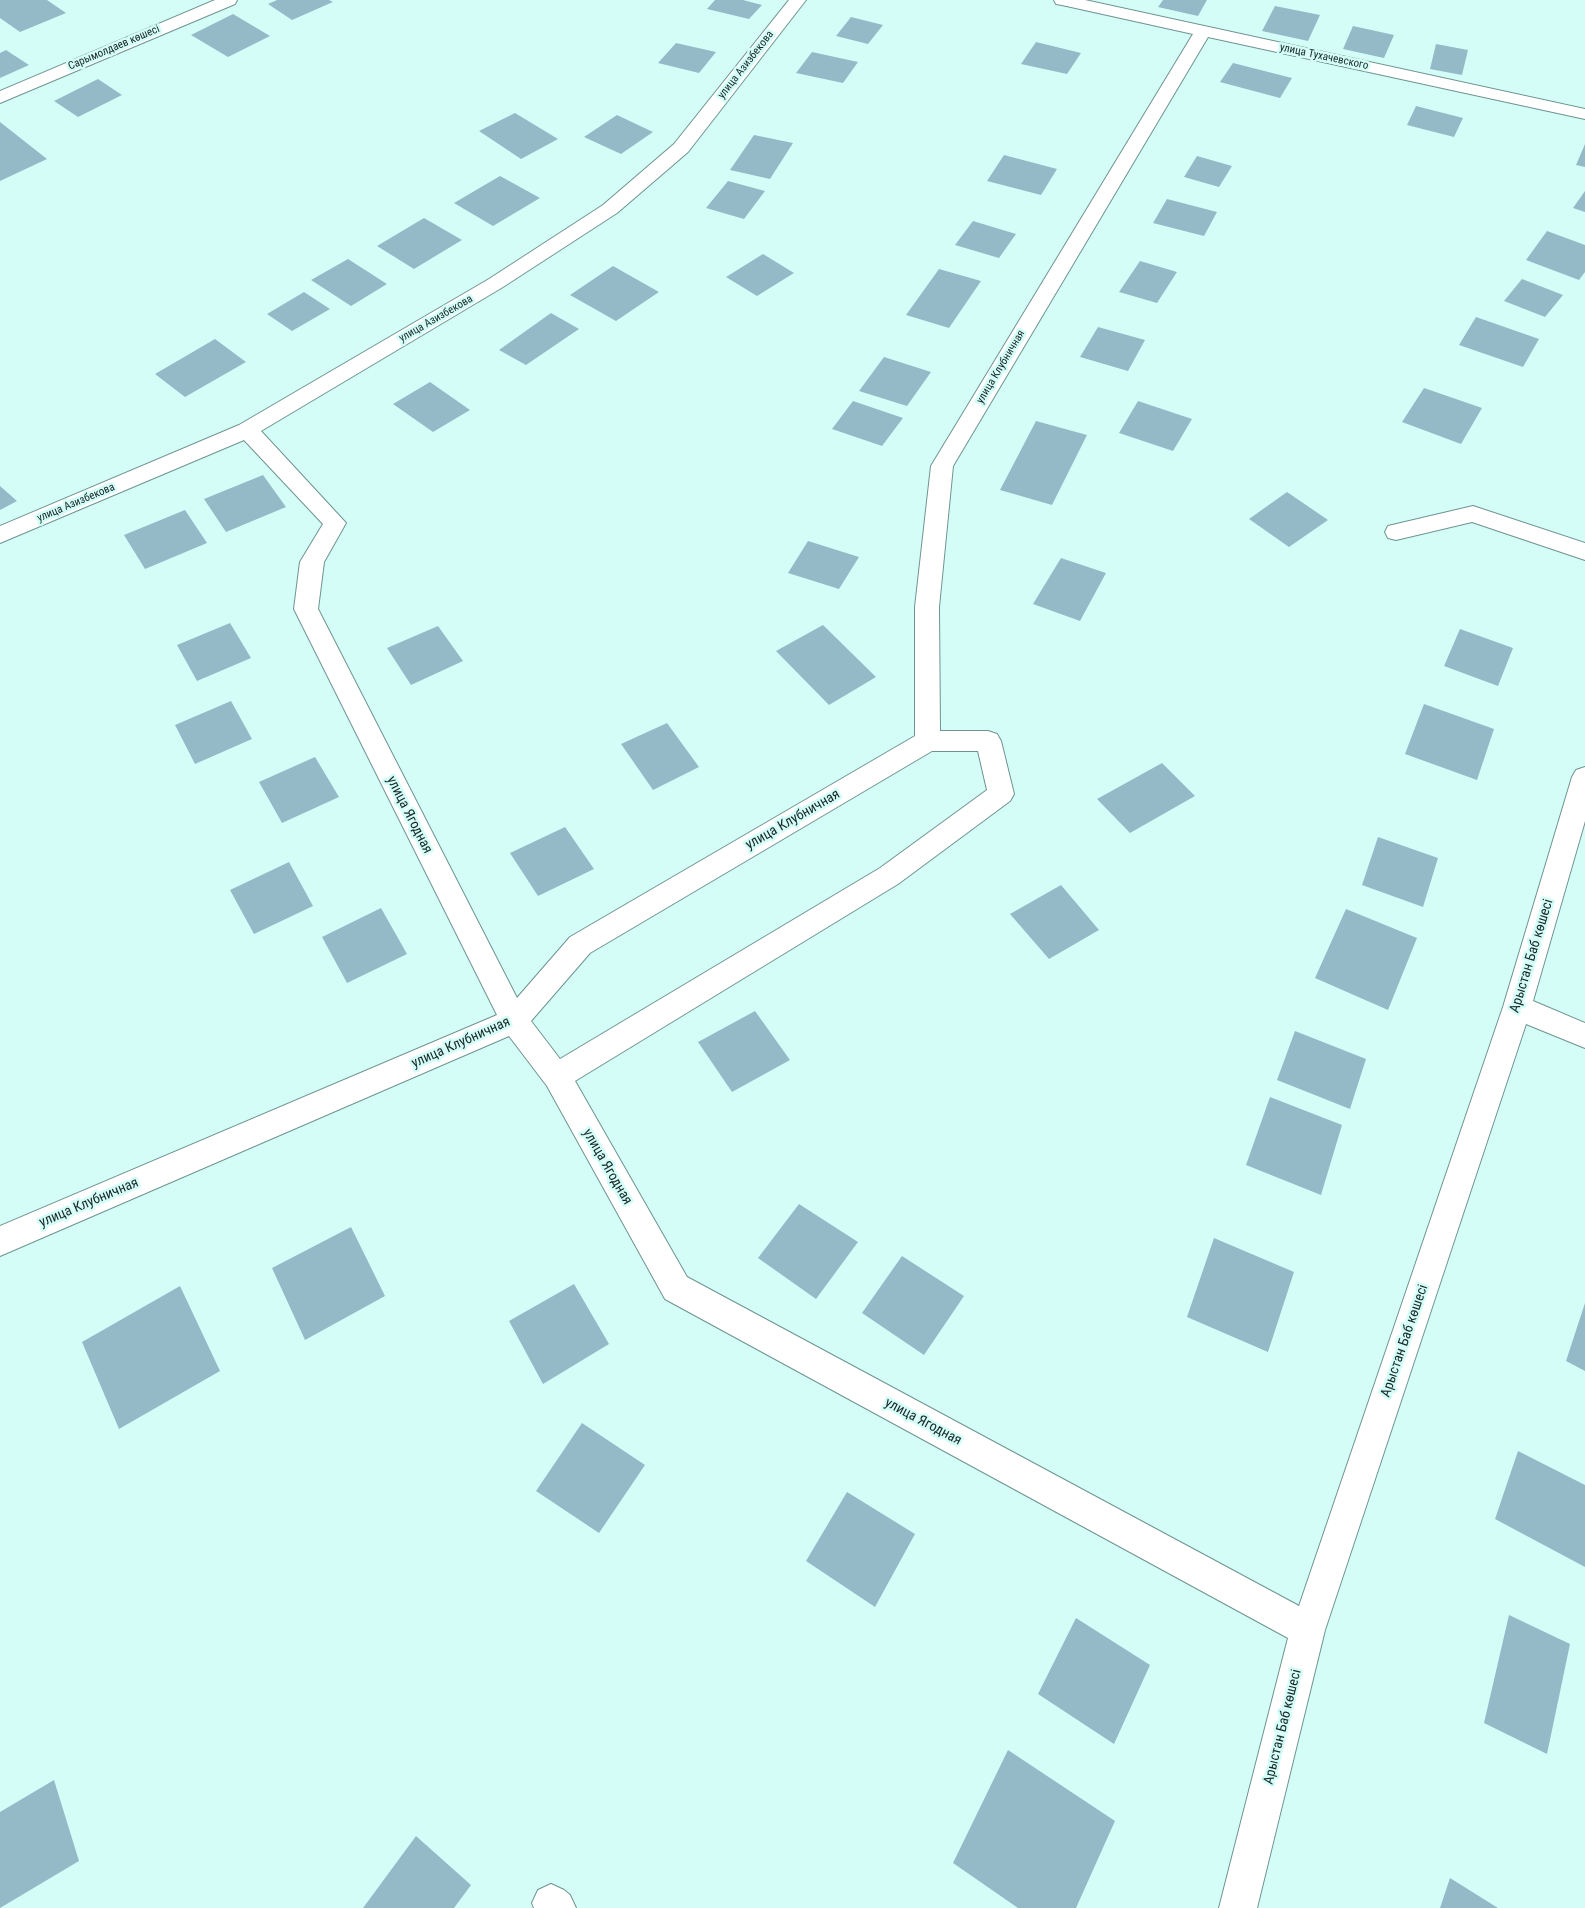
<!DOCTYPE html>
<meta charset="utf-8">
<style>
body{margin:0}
canvas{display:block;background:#d4fdf8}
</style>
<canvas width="1585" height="1908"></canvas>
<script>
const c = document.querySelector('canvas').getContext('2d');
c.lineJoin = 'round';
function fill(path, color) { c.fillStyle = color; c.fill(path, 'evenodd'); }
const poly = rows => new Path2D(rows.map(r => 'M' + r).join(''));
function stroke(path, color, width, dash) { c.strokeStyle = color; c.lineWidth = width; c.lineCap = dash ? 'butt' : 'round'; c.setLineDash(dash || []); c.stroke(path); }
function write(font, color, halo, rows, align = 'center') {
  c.font = font + ' "Roboto Condensed",sans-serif'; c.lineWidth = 5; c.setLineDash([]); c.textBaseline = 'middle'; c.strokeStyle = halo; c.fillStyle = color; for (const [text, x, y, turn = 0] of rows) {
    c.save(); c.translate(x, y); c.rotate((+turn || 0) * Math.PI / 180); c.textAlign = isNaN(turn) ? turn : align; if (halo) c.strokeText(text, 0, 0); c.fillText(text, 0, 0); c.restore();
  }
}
const building = poly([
 [0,0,47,0,66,13,20,32,0,18],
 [277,0,329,0,333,2,292,20,268,4],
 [715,0,743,0,762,5,749,19,707,9],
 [1163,0,1207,0,1198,16,1158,7],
 [1275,6,1320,15,1308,41,1262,31],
 [233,14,270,36,228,57,191,35],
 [851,17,883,25,868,44,836,36],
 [1353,26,1394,35,1384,58,1343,49],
 [1036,42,1081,53,1067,74,1021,64],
 [676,43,716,52,699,73,658,63],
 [1436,44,1468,50,1462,75,1430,69],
 [6,50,29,65,0,78,0,53],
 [812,52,858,62,843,83,796,73],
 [1233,63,1292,78,1280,98,1220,82],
 [98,79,122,95,78,117,54,101],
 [1416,106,1463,118,1454,137,1407,125],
 [515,113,558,139,521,159,479,131],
 [617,115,653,132,621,154,584,137],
 [0,122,47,159,0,181],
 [754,135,793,143,770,179,730,170],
 [1585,144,1585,167,1576,165],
 [1004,155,1057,169,1041,195,987,181],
 [1197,156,1232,166,1219,187,1184,177],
 [500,176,540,198,493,226,454,203],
 [728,181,765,191,744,219,706,208],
 [1585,191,1585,212,1573,208],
 [1167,199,1217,212,1204,236,1153,223],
 [424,218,462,240,414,269,377,246],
 [973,221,1016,234,999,258,955,245],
 [1547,231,1585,245,1585,272,1579,280,1526,260],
 [763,254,794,273,757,296,726,277],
 [348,259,387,284,351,306,311,280],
 [1140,261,1177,272,1157,303,1119,292],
 [613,266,659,292,616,321,570,295],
 [939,269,981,281,949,328,906,315],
 [1522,279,1563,295,1545,317,1504,301],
 [304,292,330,309,292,331,267,314],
 [551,313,579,329,526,365,499,350],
 [1476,317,1539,339,1523,367,1459,345],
 [1098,327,1145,340,1128,371,1080,357],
 [215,339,246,362,185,397,155,374],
 [884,357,931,372,907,406,859,391],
 [430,382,470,410,433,432,393,404],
 [1424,388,1482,408,1461,444,1402,422],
 [853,401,903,418,882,446,832,429],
 [1138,401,1192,419,1173,451,1119,433],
 [1036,421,1087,435,1052,505,1000,490],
 [263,475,286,507,226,532,204,499],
 [0,486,17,501,0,510],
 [1287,492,1328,520,1289,547,1249,519],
 [185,510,207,543,145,569,124,535],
 [808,541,859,557,839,589,788,573],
 [1061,558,1106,573,1080,621,1033,604],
 [230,623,251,658,197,681,177,645],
 [823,625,876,677,829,705,776,651],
 [438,626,463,661,411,685,387,648],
 [1460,629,1513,648,1498,686,1444,666],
 [231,701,252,739,195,764,175,725],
 [1424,704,1494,729,1477,780,1405,754],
 [667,723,699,767,653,790,621,744],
 [315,757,339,797,282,823,259,782],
 [1162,763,1195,796,1130,833,1097,799],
 [565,827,594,869,538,896,510,853],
 [1378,837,1438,858,1423,907,1362,885],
 [289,862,313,906,254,934,230,890],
 [1061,885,1099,930,1049,959,1010,914],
 [381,908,407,954,347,983,322,937],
 [1346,909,1417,938,1388,1010,1315,978],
 [755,1011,790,1060,732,1092,698,1042],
 [1295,1031,1366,1059,1350,1109,1277,1080],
 [1270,1097,1342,1125,1321,1195,1246,1165],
 [799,1204,858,1242,816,1299,758,1258],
 [351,1227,385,1296,305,1340,272,1268],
 [1214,1238,1294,1272,1268,1352,1187,1317],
 [902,1256,964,1296,924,1355,862,1313],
 [574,1284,609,1344,543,1384,509,1321],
 [180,1286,220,1371,119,1429,82,1342],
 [1585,1303,1585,1371,1566,1361],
 [582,1423,645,1465,599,1533,536,1491],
 [1518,1451,1585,1485,1585,1567,1495,1519],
 [847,1492,915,1534,875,1607,806,1561],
 [1509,1615,1570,1644,1547,1754,1484,1723],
 [1076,1618,1150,1665,1114,1744,1038,1694],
 [1008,1750,1115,1821,1076,1908,1018,1908,953,1863],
 [54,1780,79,1861,0,1908,0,1812],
 [416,1836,471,1885,454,1908,363,1908],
 [1450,1878,1498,1908,1440,1908]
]);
const minor = poly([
 [215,0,237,0,235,4,0,103,0,91,215,0],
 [789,0,806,0,688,152,617,213,503,287,261,431,346,523,324,562,318,609,517,998,570,937,915,736,915,607,931,466,1193,34,1062,5,1056,4,1054,0,1085,0,1585,109,1585,119,1208,37,953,466,939,607,940,731,988,731,997,734,1001,741,1014,794,1010,801,898,884,575,1081,687,1277,1299,1606,1503,1007,1572,777,1576,770,1585,767,1585,821,1533,1001,1585,1023,1585,1048,1526,1024,1325,1630,1257,1908,1219,1908,1288,1638,665,1299,547,1086,509,1036,0,1256,0,1226,497,1015,294,609,300,562,323,524,244,440,0,543,0,526,239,425,489,279,603,205,674,144,789,0],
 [932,751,978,751,987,790,880,868,560,1059,531,1021,590,953,932,751],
 [1473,506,1585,543,1585,560,1472,522,1396,540,1388,538,1385,532,1388,526,1473,506],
 [551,1884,564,1890,570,1895,576,1908,534,1908,532,1903,538,1890,551,1884]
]);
const farStreetnames = [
 ["Сарымолдаев көшесі",114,48,-23],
 ["улица Тухачевского",1324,57,12],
 ["улица Азизбекова",746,65,-52],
 ["улица Азизбекова",436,319,-30],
 ["улица Клубничная",1001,367,-59],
 ["улица Азизбекова",76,503,-23]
];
const streetNames = [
 ["улица Ягодная",409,815,63],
 ["улица Клубничная",793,820,-30],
 ["Арыстан Баб көшесі",1532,956,-73],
 ["улица Клубничная",461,1043,-24],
 ["улица Ягодная",607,1167,60],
 ["улица Клубничная",89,1203,-23],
 ["Арыстан Баб көшесі",1405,1341,-71],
 ["улица Ягодная",923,1422,28],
 ["Арыстан Баб көшесі",1283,1727,-76]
];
fill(building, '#94bac8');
stroke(minor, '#6e9490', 2);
fill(minor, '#fff');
write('11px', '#172726', '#d4fdf8', farStreetnames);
write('14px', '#172726', '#d4fdf8', streetNames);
</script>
